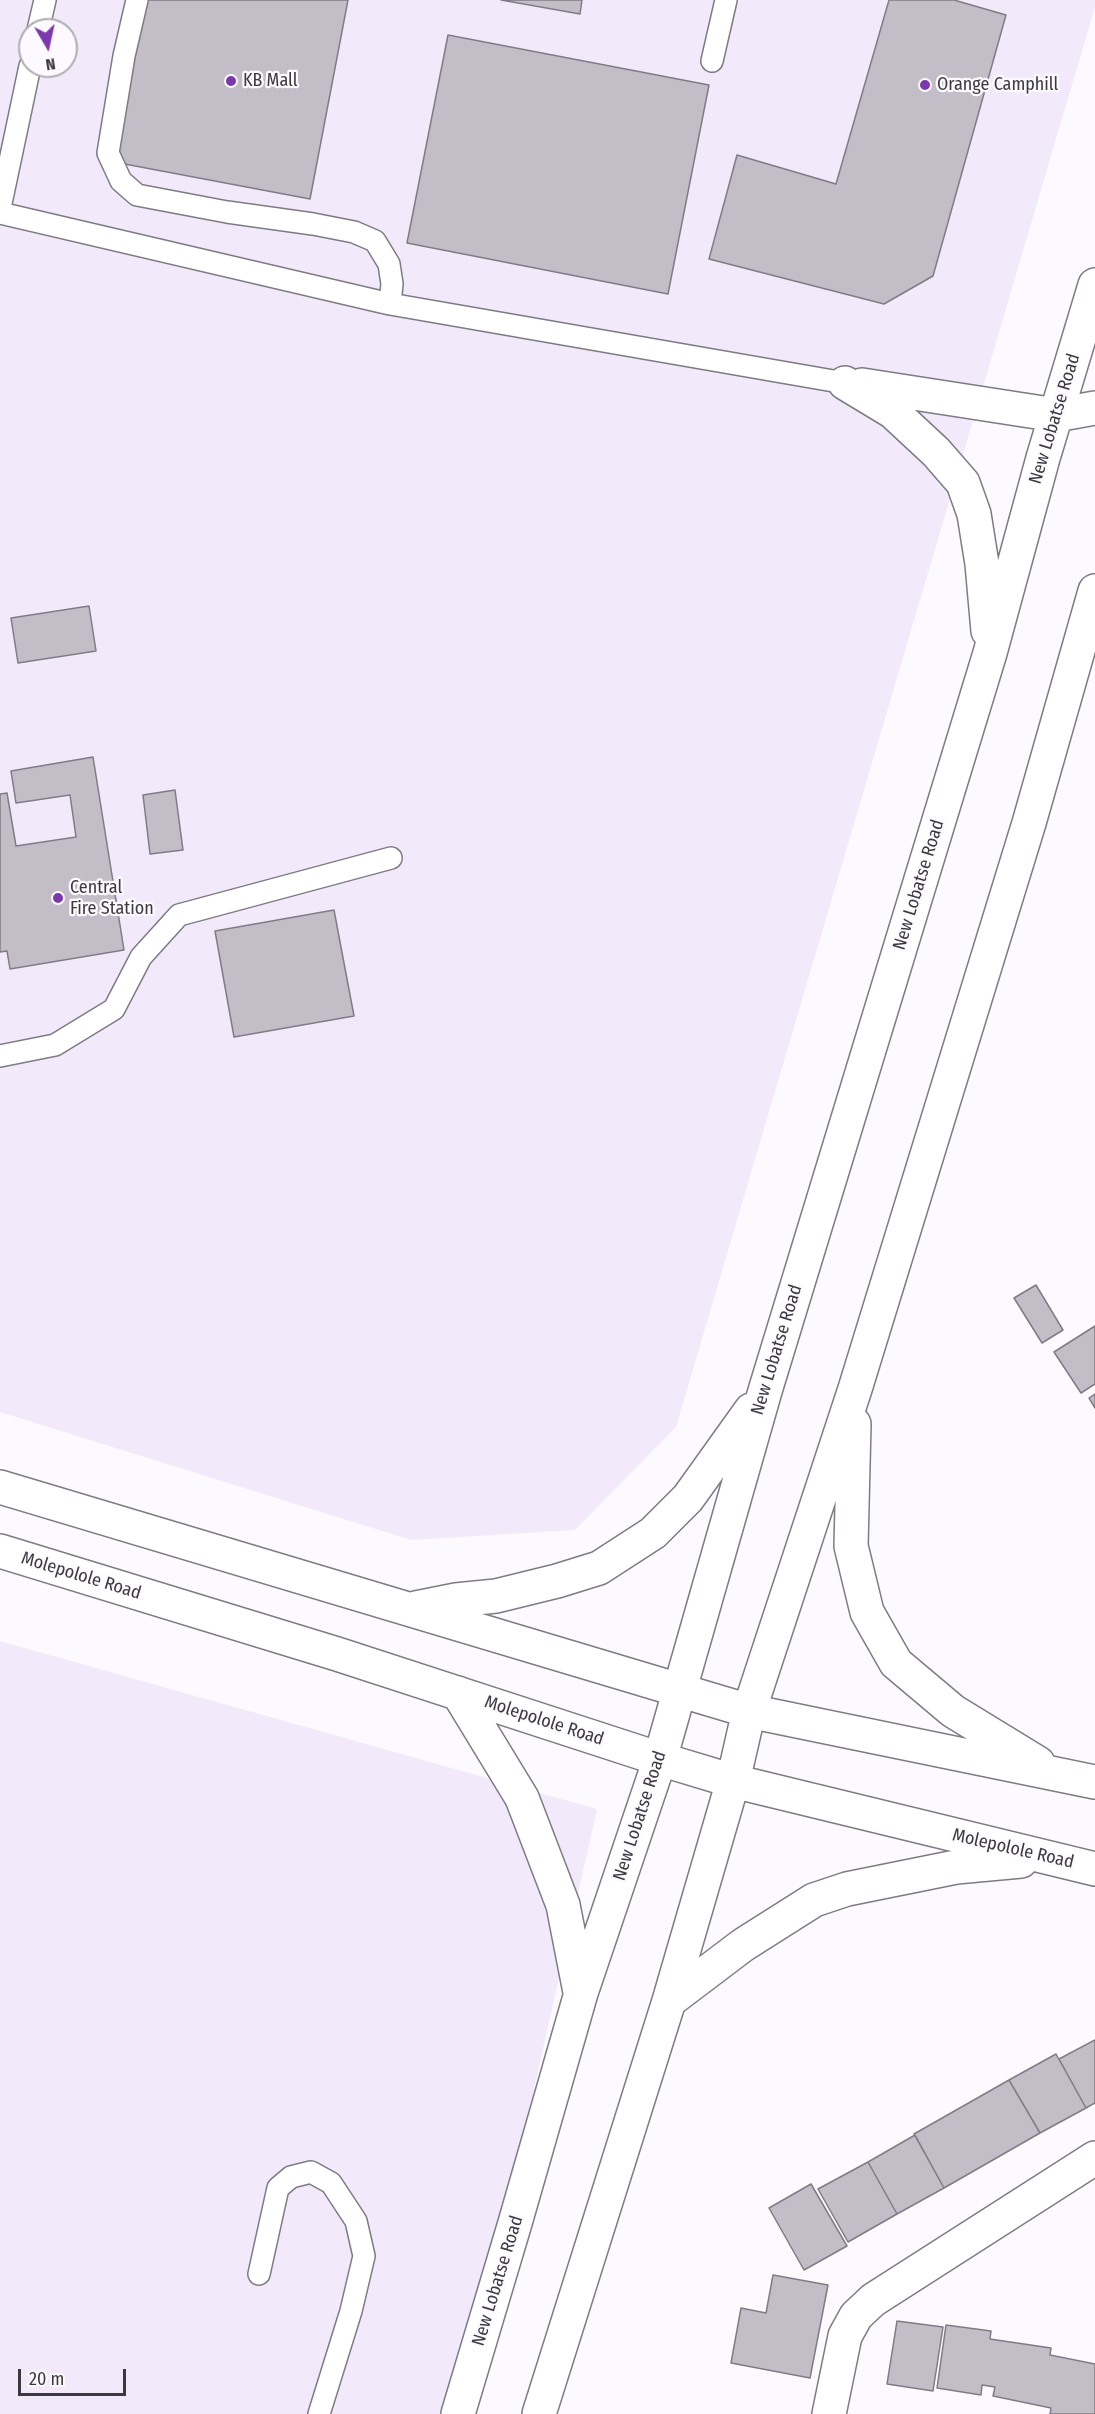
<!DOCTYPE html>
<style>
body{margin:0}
#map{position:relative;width:1095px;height:2414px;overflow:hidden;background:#fcfafe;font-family:"Fira Sans Condensed",sans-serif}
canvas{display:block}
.north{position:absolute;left:18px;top:18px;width:60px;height:60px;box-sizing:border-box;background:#fcfafe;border:2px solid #afadb1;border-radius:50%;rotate:171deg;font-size:16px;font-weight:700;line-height:24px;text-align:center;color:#3c3a3e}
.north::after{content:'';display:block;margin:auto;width:21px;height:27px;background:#7c39ad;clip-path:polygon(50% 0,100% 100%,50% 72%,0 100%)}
.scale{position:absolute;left:18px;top:2369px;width:108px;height:27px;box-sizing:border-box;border:3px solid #3c3a3e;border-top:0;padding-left:8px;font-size:18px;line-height:21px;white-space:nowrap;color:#3c3a3e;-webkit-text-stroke:4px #fcfafe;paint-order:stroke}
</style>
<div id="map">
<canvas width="1095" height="2414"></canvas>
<div class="north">N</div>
<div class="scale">20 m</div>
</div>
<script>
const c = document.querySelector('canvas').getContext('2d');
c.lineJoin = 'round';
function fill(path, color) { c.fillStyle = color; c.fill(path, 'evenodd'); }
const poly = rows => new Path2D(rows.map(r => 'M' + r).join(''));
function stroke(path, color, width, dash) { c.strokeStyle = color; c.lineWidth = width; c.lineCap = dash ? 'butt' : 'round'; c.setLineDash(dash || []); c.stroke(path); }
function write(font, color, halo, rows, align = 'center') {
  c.font = font + ' "Fira Sans Condensed",sans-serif'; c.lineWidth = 4.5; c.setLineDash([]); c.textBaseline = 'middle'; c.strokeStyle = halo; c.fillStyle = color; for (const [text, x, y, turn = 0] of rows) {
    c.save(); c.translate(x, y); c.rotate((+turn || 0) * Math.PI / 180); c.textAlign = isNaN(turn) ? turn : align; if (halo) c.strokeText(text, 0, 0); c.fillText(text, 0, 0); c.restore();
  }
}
const built = poly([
 [0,0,1095,0,1095,7,676,1427,575,1530,411,1540,0,1412],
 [30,30,66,30,66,66,30,66],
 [0,1641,597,1809,461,2414,0,2414]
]);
const building = poly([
 [146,0,348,0,310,199,114,162,146,0],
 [501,0,582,0,580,14,501,0],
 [889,0,954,0,1006,15,933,276,884,304,709,259,737,155,836,184,889,0],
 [448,35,709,85,668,294,407,243,448,35],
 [89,606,96,651,18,663,11,618,89,606],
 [93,757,124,950,10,969,7,951,0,952,0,794,7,793,16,846,76,837,70,795,16,803,11,771,93,757],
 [175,790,183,850,150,854,143,795,175,790],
 [334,910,354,1016,234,1037,215,931,334,910],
 [1036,1285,1063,1330,1042,1343,1014,1298,1036,1285],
 [1095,1326,1095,1384,1081,1393,1054,1352,1095,1326],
 [1095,1394,1095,1408,1089,1398,1095,1394],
 [1095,2040,1095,2103,1086,2108,1059,2059,1095,2040],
 [1056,2054,1086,2108,1040,2133,1009,2080,1056,2054],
 [1009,2080,1040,2133,944,2188,914,2134,1009,2080],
 [915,2135,944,2188,897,2214,868,2162,915,2135],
 [868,2162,897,2214,848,2242,818,2189,868,2162],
 [811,2184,847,2246,804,2270,769,2208,811,2184],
 [773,2275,828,2285,810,2378,731,2363,741,2308,766,2313,773,2275],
 [897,2321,943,2327,933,2391,887,2384,897,2321],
 [946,2325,991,2331,990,2339,1051,2348,1050,2355,1095,2364,1095,2414,1050,2414,1051,2408,993,2396,995,2387,982,2385,981,2395,937,2388,946,2325]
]);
const service = poly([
 [137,0,124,56,108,153,121,181,137,195,227,212,313,224,354,232,375,241,389,264,392,284,390,304],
 [38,30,45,0],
 [712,61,726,0],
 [0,208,30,66],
 [0,213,390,304,845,383],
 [0,1056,55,1045,114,1009,141,957,179,915,391,858],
 [259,2274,278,2188,291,2177,311,2172,331,2183,356,2221,364,2256,351,2311,319,2414]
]);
const minor = poly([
 [829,2414,845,2336,856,2316,873,2300,1095,2158]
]);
const primary = poly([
 [845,383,893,412,936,452,963,483,974,514,982,564,988,631],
 [862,385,1056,415,1095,408],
 [854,1424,851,1546,867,1612,896,1663,953,1711,1038,1763],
 [0,1487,749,1711,1095,1782],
 [0,1551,337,1654,660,1759,733,1781,1095,1869],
 [416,1608,456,1600,496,1596,557,1581,599,1568,653,1533,688,1498,751,1410],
 [458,1693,522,1798,563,1905,580,1992],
 [669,2001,743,1945,814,1900,847,1889,956,1867,1021,1861],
 [458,2414,515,2223,581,1993,660,1759,765,1391,990,653,1043,458,1095,285],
 [539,2414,669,2001,733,1781,749,1711,855,1389,1029,823,1095,591]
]);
const markers = [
 [231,81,6,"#7c39ad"],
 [925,85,6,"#7c39ad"],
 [58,898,6,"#7c39ad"]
];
const poiNames = [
 ["KB Mall",243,81],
 ["Orange Camphill",937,85],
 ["Central",70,888],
 ["Fire Station",70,909]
];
const streetNames = [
 ["New Lobatse Road",1055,419,-73],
 ["New Lobatse Road",919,885,-73],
 ["New Lobatse Road",777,1350,-73],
 ["Molepolole Road",81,1576,17],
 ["Molepolole Road",544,1721,18],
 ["New Lobatse Road",640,1816,-72],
 ["Molepolole Road",1013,1849,13],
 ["New Lobatse Road",498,2281,-73]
];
fill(built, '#f2eafb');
fill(building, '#c2bdc7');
stroke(building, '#807c85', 1.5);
stroke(service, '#7f7a84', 24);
stroke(minor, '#7f7a84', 36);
stroke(primary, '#7f7a84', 36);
stroke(service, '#fff', 21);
stroke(minor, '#fff', 33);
stroke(primary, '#fff', 33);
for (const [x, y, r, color] of markers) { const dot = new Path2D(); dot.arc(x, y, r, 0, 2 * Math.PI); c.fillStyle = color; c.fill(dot); stroke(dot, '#fcfafe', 2); }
write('18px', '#3c3a3e', '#fcfafe', poiNames, 'left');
write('18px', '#3c3a3e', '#fcfafe', streetNames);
</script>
